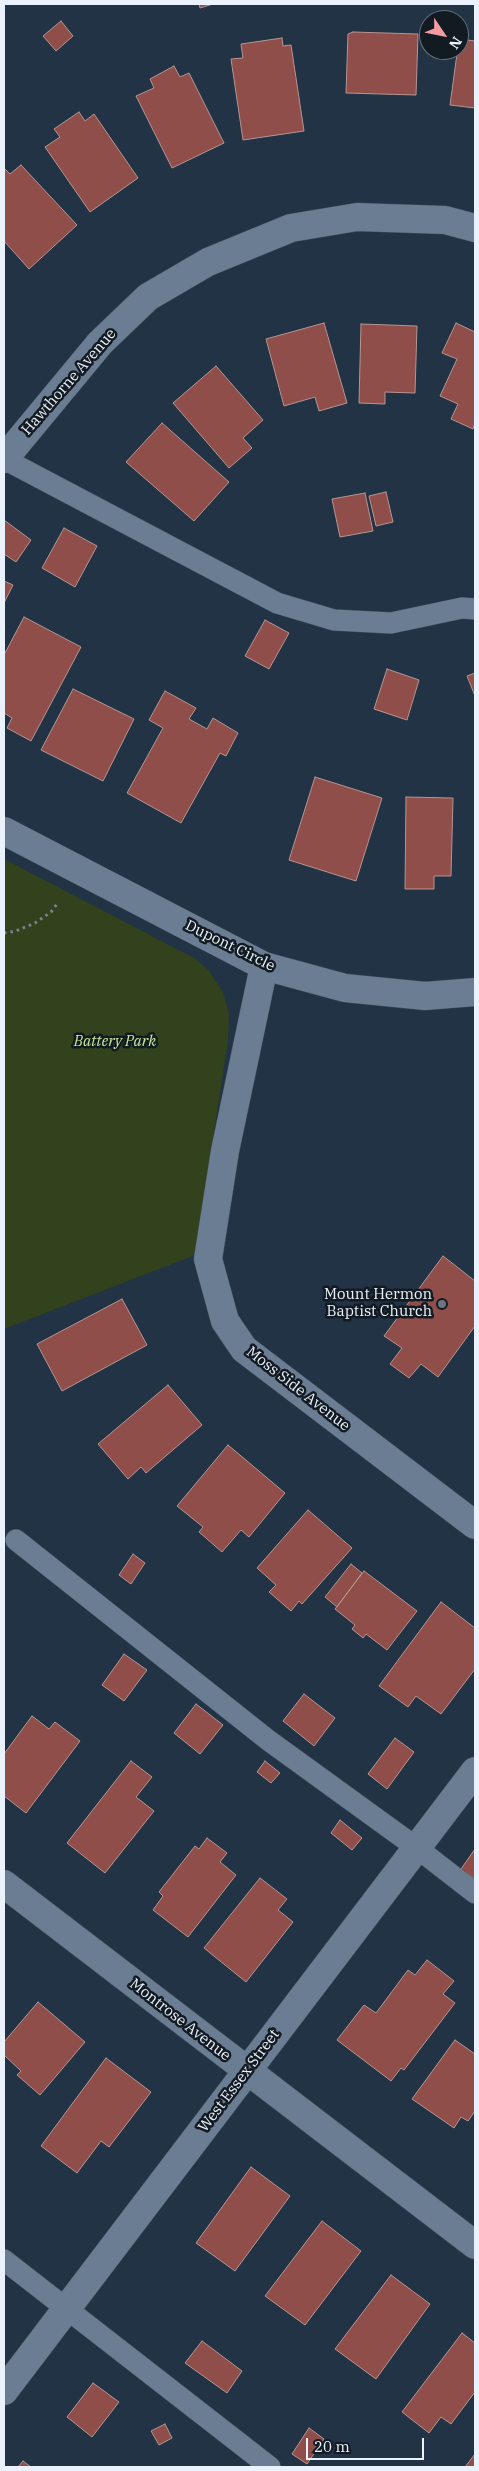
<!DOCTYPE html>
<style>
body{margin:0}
#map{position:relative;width:479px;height:2471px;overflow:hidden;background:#213345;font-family:"IBM Plex Serif",serif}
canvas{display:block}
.frame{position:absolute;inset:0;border:5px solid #eaf3fd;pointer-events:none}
.north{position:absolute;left:419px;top:10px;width:50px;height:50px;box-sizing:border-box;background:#121a22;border:1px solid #68717a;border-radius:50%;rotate:124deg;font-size:14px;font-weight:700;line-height:20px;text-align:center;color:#eaf3fd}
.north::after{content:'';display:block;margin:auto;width:18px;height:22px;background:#f49aa2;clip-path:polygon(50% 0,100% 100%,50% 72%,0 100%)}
.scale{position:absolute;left:306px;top:2438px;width:118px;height:22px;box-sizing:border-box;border:2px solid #eaf3fd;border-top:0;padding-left:6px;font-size:15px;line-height:18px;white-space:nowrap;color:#eaf3fd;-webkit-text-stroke:4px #121a22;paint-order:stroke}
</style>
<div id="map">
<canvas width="479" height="2471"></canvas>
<div class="frame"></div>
<div class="north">N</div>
<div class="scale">20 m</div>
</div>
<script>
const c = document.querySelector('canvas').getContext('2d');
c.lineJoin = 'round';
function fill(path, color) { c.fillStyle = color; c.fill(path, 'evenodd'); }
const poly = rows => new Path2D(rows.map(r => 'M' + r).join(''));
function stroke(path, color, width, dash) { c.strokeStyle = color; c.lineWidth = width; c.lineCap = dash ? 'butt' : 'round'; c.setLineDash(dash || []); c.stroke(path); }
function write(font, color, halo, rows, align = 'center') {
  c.font = font + ' "IBM Plex Serif",serif'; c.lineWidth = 5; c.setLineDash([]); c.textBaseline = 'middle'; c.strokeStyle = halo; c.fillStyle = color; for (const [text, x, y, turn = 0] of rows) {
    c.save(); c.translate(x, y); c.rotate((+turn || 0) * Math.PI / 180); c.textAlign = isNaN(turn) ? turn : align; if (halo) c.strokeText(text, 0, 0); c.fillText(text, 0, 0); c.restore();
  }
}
const green = poly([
 [4,859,196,959,209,971,223,992,229,1014,228,1041,195,1255,4,1329]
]);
const building = poly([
 [199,4,213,4,200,8,199,4],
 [61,21,73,36,56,51,43,36,61,21],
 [353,32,418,34,416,95,346,93,348,34,353,32],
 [282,38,283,46,291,45,304,131,243,140,231,59,243,58,241,44,282,38],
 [459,39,475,41,475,108,450,105,459,39],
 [174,66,180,77,189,73,224,143,172,168,136,96,154,88,150,79,174,66],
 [79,112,85,121,94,114,138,178,90,212,45,147,60,137,54,129,79,112],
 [21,165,77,225,29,269,4,241,4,168,10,174,21,165],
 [324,323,347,403,319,411,315,397,284,406,266,339,324,323],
 [456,323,475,332,475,422,473,429,451,419,458,404,440,396,457,359,442,353,456,323],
 [361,324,417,326,415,393,385,392,385,404,359,403,361,324],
 [216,366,263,420,243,438,252,448,229,468,173,403,216,366],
 [162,423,229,482,194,521,126,462,162,423],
 [386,492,393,522,376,526,369,496,386,492],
 [365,493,373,531,340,537,332,499,365,493],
 [4,520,31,540,16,562,4,554,4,520],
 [64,528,97,546,75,587,42,568,64,528],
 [4,581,13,585,4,603,4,581],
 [24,617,81,647,31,741,7,728,12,718,4,713,4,655,24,617],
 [265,620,289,633,269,669,245,656,265,620],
 [387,669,419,680,407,720,374,709,387,669],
 [475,673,475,696,467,676,475,673],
 [73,689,134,719,103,781,41,750,73,689],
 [165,691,196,708,189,719,207,729,213,718,238,733,226,756,220,753,181,823,127,793,163,728,149,720,165,691],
 [315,777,382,798,356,881,289,860,315,777],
 [406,797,453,798,451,876,434,876,434,889,405,889,406,797],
 [443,1256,475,1281,475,1326,438,1377,421,1364,409,1378,390,1364,402,1348,384,1336,443,1256],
 [122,1299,147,1345,62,1391,37,1344,122,1299],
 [168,1385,202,1425,146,1473,141,1467,128,1479,98,1444,168,1385],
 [228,1445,285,1493,249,1537,241,1530,222,1552,199,1532,203,1527,177,1506,228,1445],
 [308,1510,352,1548,302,1604,299,1601,291,1611,269,1592,276,1585,257,1568,308,1510],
 [133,1554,145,1563,131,1584,119,1575,133,1554],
 [351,1564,362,1573,337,1607,325,1597,351,1564],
 [364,1571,417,1611,387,1650,366,1634,363,1638,352,1629,355,1625,335,1609,364,1571],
 [441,1602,475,1628,475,1669,441,1714,416,1696,408,1707,379,1686,441,1602],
 [124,1654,147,1670,124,1701,102,1685,124,1654],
 [304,1694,335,1718,314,1746,283,1721,304,1694],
 [196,1704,223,1725,200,1754,174,1733,196,1704],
 [32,1716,49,1729,55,1722,80,1741,26,1813,4,1796,4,1754,32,1716],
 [395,1738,414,1752,387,1789,368,1774,395,1738],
 [131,1761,152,1777,136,1797,154,1811,105,1873,67,1843,131,1761],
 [265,1761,280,1773,271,1783,257,1772,265,1761],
 [340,1820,362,1838,352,1850,331,1833,340,1820],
 [207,1838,227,1853,220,1862,236,1875,188,1937,153,1910,163,1896,159,1892,195,1846,199,1849,207,1838],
 [475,1849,475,1879,461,1869,475,1849],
 [260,1878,287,1899,278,1910,293,1922,246,1982,204,1948,260,1878],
 [427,1960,454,1981,443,1994,455,2003,404,2070,401,2068,391,2081,337,2040,364,2005,376,2013,408,1970,415,1975,427,1960],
 [38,2002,85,2042,40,2095,17,2075,21,2071,4,2055,4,2042,38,2002],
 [455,2040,475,2054,475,2111,468,2121,461,2117,454,2128,412,2099,455,2040],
 [106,2058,151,2092,109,2147,101,2141,77,2173,41,2146,106,2058],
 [251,2167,290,2196,235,2271,196,2243,251,2167],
 [322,2221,361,2251,305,2325,265,2296,322,2221],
 [391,2275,430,2304,376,2379,335,2349,391,2275],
 [462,2333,475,2343,475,2392,451,2424,441,2417,429,2433,402,2412,462,2333],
 [202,2341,242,2371,227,2393,185,2363,202,2341],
 [93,2383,119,2402,92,2437,67,2417,93,2383],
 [165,2424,172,2438,159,2445,151,2431,165,2424],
 [309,2428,324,2439,307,2464,292,2454,309,2428],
 [475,2454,475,2467,465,2467,475,2454],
 [23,2461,31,2467,18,2467,23,2461]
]);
const path = poly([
 [4,933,16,931,35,923,51,912,57,904]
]);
const service = poly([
 [4,459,277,603,334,620,391,623,462,608,475,609],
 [16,1540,268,1740,417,1848,475,1893],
 [4,2260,270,2467]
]);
const minor = poly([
 [4,459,100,343,148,297,208,262,291,228,357,217,445,220,475,228],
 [4,831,264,966,345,988,425,996,475,992],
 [264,966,225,1151,208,1259,225,1321,244,1349,475,1525],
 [4,1884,475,2245],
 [4,2391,475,1771]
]);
const markers = [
 [442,1304,5,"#6b7280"]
];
const streetNames = [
 ["Hawthorne Avenue",69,382,-49],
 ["Dupont Circle",230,946,26],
 ["Moss Side Avenue",298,1389,38],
 ["Montrose Avenue",180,2020,38],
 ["West Essex Street",239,2081,-53]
];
const parkNames = [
 ["Battery Park",115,1042]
];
const poiNames = [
 ["Mount Hermon",432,1295],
 ["Baptist Church",432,1312]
];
fill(green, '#32421c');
fill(building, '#8f4e49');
stroke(building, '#b69692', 1);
stroke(service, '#404e5d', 22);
stroke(minor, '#404e5d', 29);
stroke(path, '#768493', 3, [2.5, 4]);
stroke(service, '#6a7d92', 21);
stroke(minor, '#6a7d92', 28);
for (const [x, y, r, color] of markers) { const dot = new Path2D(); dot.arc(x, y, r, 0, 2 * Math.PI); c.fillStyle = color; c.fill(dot); stroke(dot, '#121a22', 2); }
write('15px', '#eaf3fd', '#121a22', streetNames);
write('italic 15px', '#c6ec96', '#121a22', parkNames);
write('15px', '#eaf3fd', '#121a22', poiNames, 'right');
</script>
